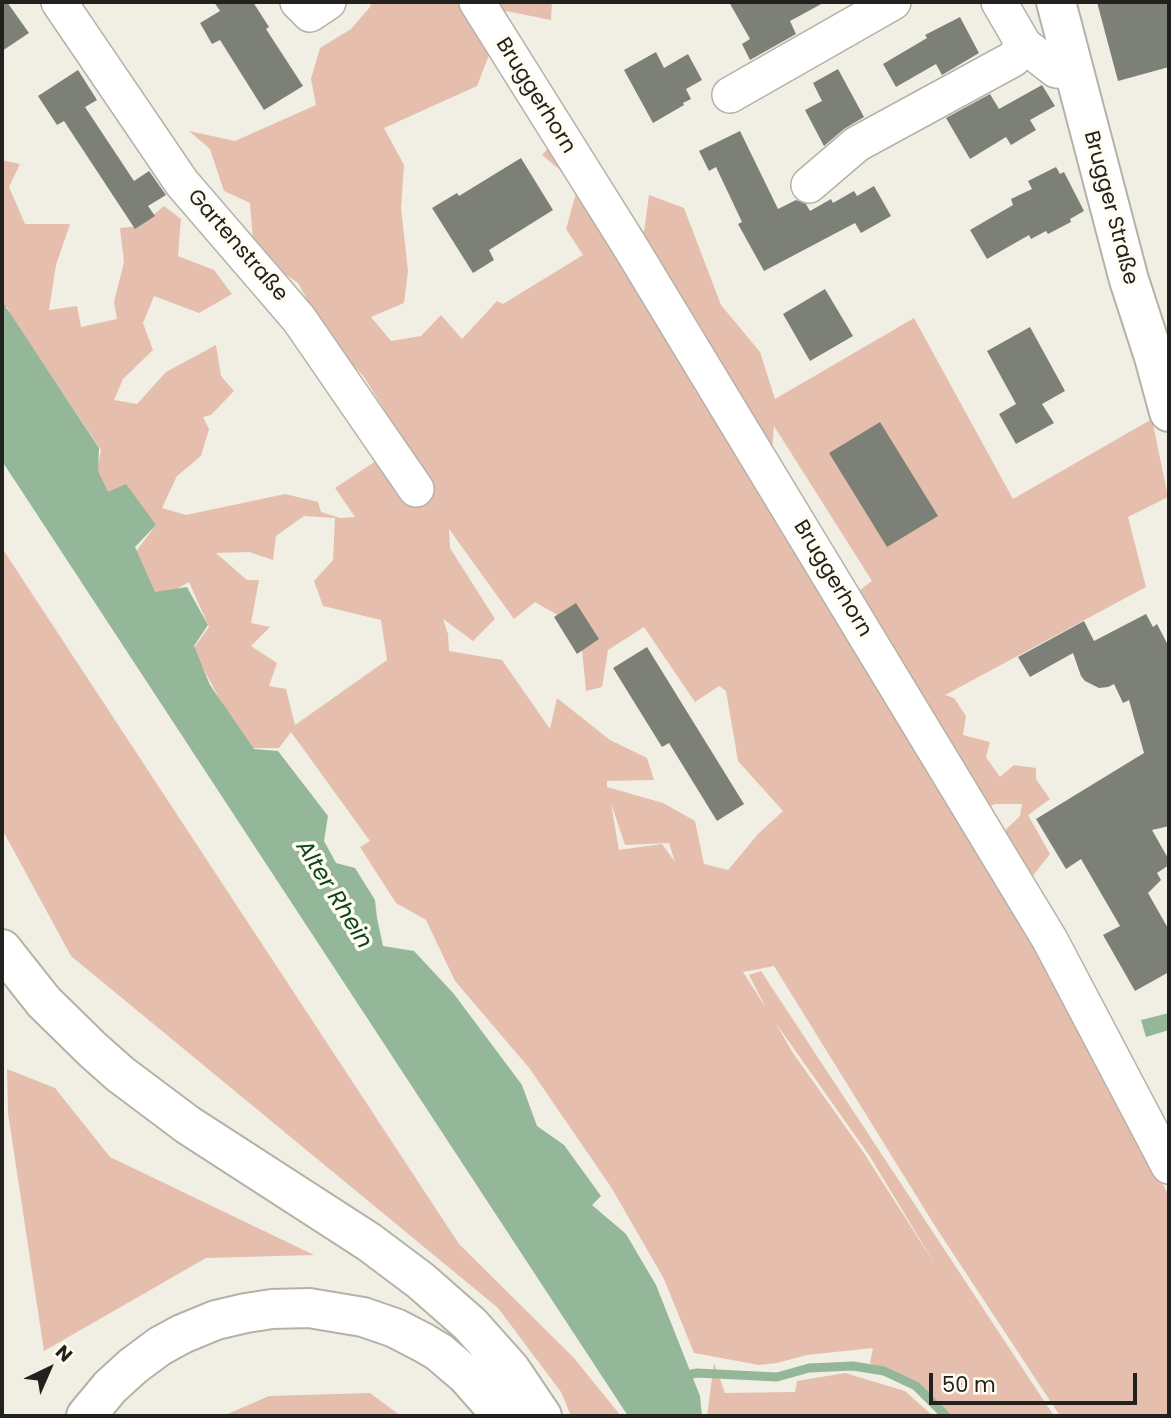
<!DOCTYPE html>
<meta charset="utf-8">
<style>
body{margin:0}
#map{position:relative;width:1171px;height:1418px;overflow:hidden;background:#f1efe4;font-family:Poppins,sans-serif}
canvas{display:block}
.frame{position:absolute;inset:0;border:4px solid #22211d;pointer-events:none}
.north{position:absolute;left:14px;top:1334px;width:70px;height:70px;-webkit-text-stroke:5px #fffcf2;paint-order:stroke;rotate:44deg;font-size:19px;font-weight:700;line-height:28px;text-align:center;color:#22211d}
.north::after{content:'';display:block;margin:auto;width:24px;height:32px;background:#22211d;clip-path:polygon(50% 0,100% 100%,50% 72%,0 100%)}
.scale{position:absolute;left:929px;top:1373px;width:208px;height:32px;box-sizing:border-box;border:4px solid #22211d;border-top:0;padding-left:9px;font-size:21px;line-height:24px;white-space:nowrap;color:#22211d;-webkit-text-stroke:5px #fffcf2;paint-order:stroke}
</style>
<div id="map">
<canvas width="1171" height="1418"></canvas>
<div class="frame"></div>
<div class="north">N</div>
<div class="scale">50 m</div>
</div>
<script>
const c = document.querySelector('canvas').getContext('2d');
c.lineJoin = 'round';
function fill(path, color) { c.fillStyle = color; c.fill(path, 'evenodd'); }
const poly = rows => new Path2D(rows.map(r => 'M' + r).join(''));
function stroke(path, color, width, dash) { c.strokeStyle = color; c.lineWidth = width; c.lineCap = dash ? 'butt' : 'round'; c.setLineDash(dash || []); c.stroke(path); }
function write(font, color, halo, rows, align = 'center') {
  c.font = font + ' Poppins,sans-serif'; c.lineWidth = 7; c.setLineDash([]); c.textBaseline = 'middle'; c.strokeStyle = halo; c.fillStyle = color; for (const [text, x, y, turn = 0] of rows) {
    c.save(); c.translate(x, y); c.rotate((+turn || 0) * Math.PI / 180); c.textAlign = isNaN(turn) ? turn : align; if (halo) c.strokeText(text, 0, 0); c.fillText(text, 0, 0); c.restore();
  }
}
const green = poly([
 [371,2,552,2,551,20,506,11,477,86,384,128,404,165,401,208,408,271,404,303,371,317,391,341,421,336,441,315,462,339,497,301,503,304,583,255,566,229,576,193,560,170,542,155,564,131,644,232,649,195,684,208,721,305,760,352,775,399,914,318,1013,499,1152,419,1168,497,1128,517,1146,587,945,695,954,698,966,716,963,735,990,742,986,757,1000,777,1014,765,1036,768,1036,779,1050,799,1028,815,1050,854,1031,878,1022,921,1169,1196,1169,1416,1060,1416,935,1226,774,966,743,972,766,1008,749,975,761,971,1054,1416,946,1416,923,1390,870,1363,873,1348,807,1355,777,1363,759,1365,694,1353,664,1279,611,1187,530,1069,455,981,426,920,396,903,360,847,370,841,291,732,279,748,250,748,219,698,193,649,209,627,189,582,159,599,134,554,156,525,107,496,95,480,101,450,44,365,32,375,8,308,2,305,2,160,20,164,9,187,25,224,70,224,56,265,49,310,77,306,81,327,117,319,114,302,124,262,120,228,140,226,164,206,181,219,178,256,214,270,232,294,199,313,154,296,143,323,153,350,123,379,114,400,137,404,166,372,216,345,221,376,234,391,211,415,203,417,209,429,201,456,177,476,162,508,186,515,285,494,318,502,321,512,340,518,355,517,335,488,385,455,408,448,364,377,328,337,298,283,254,253,250,203,224,191,210,149,189,131,235,141,316,105,311,79,320,48,351,29,370,7],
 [701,352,735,429,695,391],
 [774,426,872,581,851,597,770,475],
 [304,516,335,518,333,560,314,581,323,606,381,620,387,660,295,725,286,689,269,686,277,663,251,646,270,627,251,623,259,580,247,580,216,553,249,552,273,560,276,536],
 [449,529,514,619,535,602,580,628,586,691,602,687,608,650,644,627,695,702,719,686,726,691,738,761,783,811,758,834,728,870,704,864,695,821,663,803,607,787,607,781,654,780,647,758,610,740,557,698,550,729,502,660,449,651,448,634,443,619,473,641,495,619,450,548],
 [611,803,625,845,669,843,675,862,662,844,619,850],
 [995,804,1022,804,1020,816,993,842,977,812],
 [775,1022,869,1155,936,1266,864,1153,793,1053],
 [2,548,459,1244,574,1358,621,1416,571,1416,561,1392,498,1308,71,956,2,829],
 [7,1069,55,1088,110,1157,314,1255,206,1258,44,1351,8,1113],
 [714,1363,725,1393,795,1392,797,1381,845,1373,905,1391,933,1416,707,1416],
 [370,1393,401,1416,223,1416,269,1396]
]);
const water = poly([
 [2,301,99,448,98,471,108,492,126,484,156,525,135,547,155,592,187,587,208,625,194,646,210,685,254,749,278,751,328,816,324,841,336,863,355,868,375,900,377,918,383,946,414,951,454,994,522,1085,537,1126,564,1145,601,1196,592,1205,626,1234,656,1285,700,1396,702,1416,628,1416,2,461],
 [1169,1013,1169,1030,1146,1037,1141,1020]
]);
const stream = poly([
 [681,1376,697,1373,777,1377,809,1368,853,1366,884,1371,916,1386,946,1416]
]);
const building = poly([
 [2,2,7,2,29,33,2,51],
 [214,2,253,2,269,27,266,29,303,86,264,110,220,40,212,44,200,23,220,11],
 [729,2,825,2,790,21,796,34,750,60,742,44,750,39],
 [1097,2,1169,2,1169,67,1118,81],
 [960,17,979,53,942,75,936,64,896,87,883,64,927,38,925,35],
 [656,52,664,68,688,54,702,80,686,89,691,99,683,103,684,105,653,123,624,70],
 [838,69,864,117,844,129,824,146,805,110,822,101,813,83],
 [78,70,97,100,85,107,134,181,149,171,166,195,148,206,155,216,135,229,64,121,57,125,38,96],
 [1042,85,1055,106,1030,120,1036,130,1011,145,1006,137,970,159,946,118,990,94,999,109],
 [740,131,778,209,796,200,806,204,810,211,831,199,833,203,854,191,857,196,874,186,891,216,861,233,855,223,764,271,738,224,742,222,716,167,709,171,699,151],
 [521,158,553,210,489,250,494,260,473,273,432,208,457,193,459,196],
 [1056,167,1060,174,1064,172,1084,211,1070,219,1071,222,1048,234,1046,231,1031,239,1029,235,987,259,970,230,1013,205,1011,199,1032,189,1028,181],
 [825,289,853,336,810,361,783,314],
 [1030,327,1065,391,1042,404,1054,423,1016,444,999,414,1016,404,987,351],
 [880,422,938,516,887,547,829,453],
 [576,603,599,639,577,654,554,617],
 [1146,614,1153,627,1157,624,1169,647,1169,826,1152,830,1169,860,1169,865,1157,873,1161,880,1148,893,1169,930,1169,972,1135,991,1103,935,1120,926,1081,859,1066,869,1036,819,1144,753,1129,700,1123,703,1114,684,1108,687,1099,688,1085,681,1081,676,1073,653,1030,677,1018,657,1084,621,1094,641],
 [647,647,744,804,717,821,669,743,662,747,613,668]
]);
const minor = poly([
 [59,2,182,183,299,319,416,489],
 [298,2,310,14,328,2],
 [477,2,628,243,1050,940,1169,1166],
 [999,2,1024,45,1056,70,1074,71],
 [730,95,893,2],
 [809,185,857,144,1013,59,1024,45]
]);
const major = poly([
 [1056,2,1129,280,1154,357,1169,412]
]);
const highway = poly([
 [2,949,44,1002,93,1050,120,1074,188,1125,369,1242,421,1281,446,1303,470,1324,511,1370,542,1416],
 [86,1416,110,1387,133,1366,160,1346,182,1334,216,1320,246,1313,272,1309,309,1308,363,1317,395,1328,424,1343,439,1352,466,1375,489,1401,501,1416]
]);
const streetNames = [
 ["Bruggerhorn",535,96,58],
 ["Brugger Straße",1110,208,75],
 ["Gartenstraße",237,246,49],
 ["Bruggerhorn",832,579,59]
];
const waterNames = [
 ["Alter Rhein",333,895,58]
];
fill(green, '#e6bead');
fill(water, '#94b699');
stroke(stream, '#94b699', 9);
fill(building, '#7c8076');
stroke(minor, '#b4b2a7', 38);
stroke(major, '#b4b2a7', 42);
stroke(highway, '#b4b2a7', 42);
stroke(minor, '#fff', 35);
stroke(major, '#fff', 38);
stroke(highway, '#fff', 38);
write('21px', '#22211d', '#fffcf2', streetNames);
write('italic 23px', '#0e4520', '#fffcf2', waterNames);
</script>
